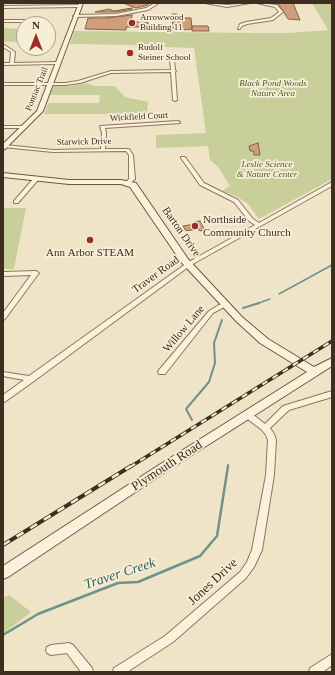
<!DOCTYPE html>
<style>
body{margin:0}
#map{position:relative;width:335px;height:675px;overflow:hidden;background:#f0e4c8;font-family:"Times New Roman",serif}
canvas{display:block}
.frame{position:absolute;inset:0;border:4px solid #3d2e20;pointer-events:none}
.north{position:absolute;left:16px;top:16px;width:40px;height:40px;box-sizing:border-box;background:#f7eed8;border:1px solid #ada18e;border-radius:50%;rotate:0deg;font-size:11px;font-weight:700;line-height:16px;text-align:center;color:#3d2e20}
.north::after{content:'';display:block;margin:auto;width:14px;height:18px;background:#9e2a2b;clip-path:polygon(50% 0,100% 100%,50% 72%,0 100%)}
</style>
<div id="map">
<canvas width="335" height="675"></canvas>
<div class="frame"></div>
<div class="north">N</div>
</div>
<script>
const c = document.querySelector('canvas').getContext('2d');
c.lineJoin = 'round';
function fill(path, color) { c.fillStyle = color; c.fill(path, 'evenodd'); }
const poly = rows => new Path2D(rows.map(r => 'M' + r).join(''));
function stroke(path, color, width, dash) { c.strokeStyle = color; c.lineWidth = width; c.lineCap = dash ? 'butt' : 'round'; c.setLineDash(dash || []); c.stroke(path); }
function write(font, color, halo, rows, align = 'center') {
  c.font = font + ' "Times New Roman",serif'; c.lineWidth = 3.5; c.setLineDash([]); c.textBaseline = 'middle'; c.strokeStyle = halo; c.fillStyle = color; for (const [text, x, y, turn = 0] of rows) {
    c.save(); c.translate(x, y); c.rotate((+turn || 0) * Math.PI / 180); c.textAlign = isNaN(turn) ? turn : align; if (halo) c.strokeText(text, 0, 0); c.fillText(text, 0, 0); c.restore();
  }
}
const green = poly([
 [312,3,332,3,332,179,259,219,248,204,236,196,222,191,230,186,218,167,210,160,208,146,156,148,156,135,206,133,194,48,135,46,135,45,70,44,74,31,257,33,288,33,328,30],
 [3,28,24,29,24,41,3,42],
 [86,83,96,86,115,86,125,97,148,102,147,114,44,114,48,103,99,103,100,95,50,95,53,86,70,86],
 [3,208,26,208,14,269,3,269],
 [9,595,31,612,3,634,3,598]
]);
const streamFar2 = poly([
 [279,294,332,265],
 [256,304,270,299]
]);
const streamFar1 = poly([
 [243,308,259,303],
 [192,420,186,409,209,382,215,363,214,343,222,320],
 [228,467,228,465]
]);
const stream = poly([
 [3,635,38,614,118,583,138,582,200,556,217,536,228,466]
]);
const building = poly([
 [123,3,148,3,148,5,136,8,123,3],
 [278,3,293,3,300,20,288,19,278,3],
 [132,8,132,9,116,12,95,12,109,9,114,11,132,8],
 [172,14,177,14,178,18,191,18,192,29,173,31,172,14],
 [132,15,131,22,148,22,148,27,126,27,126,30,85,29,88,18,109,18,108,18,132,15],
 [192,26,208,26,209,31,192,31,192,26],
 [258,143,260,155,254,155,254,151,250,151,249,146,258,143],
 [200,221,205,230,200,231,198,229,186,231,183,226,195,224,194,222,200,221]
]);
const minor = poly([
 [155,3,159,3,148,10,116,16,75,17,73,16,75,15,116,14,146,8,155,3],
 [205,3,227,5,250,3,227,7,205,3],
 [257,3,277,5,283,12,273,20,247,24,242,26,240,29,238,29,240,24,246,22,271,18,279,12,275,7,257,3],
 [80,5,79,7,3,8,3,6,80,5],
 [3,20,30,20,32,21,30,22,3,22,3,20],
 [3,44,15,52,14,63,57,62,59,63,57,64,3,65,3,63,10,63,11,52,3,47,3,44],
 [172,59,174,60,175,70,176,71,175,72,177,100,175,101,173,100,171,72,111,73,80,83,65,85,3,85,3,83,65,83,78,81,111,71,171,70,170,60,172,59],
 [178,121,180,122,180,123,105,128,106,133,105,149,129,149,133,155,135,179,128,185,125,183,129,179,129,155,126,151,53,152,3,147,3,145,5,145,53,150,101,149,102,133,100,126,178,121],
 [3,126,25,126,27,127,25,128,3,128,3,126],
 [181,157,185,157,204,183,238,200,253,219,259,223,330,183,332,182,332,186,191,265,34,381,6,401,3,402,3,395,24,380,3,376,3,372,29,376,187,263,255,225,249,221,234,202,200,185,181,158,181,157],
 [36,177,39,179,38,180,18,203,14,203,14,201,34,178,36,177],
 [36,271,39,273,5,319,3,320,3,313,31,275,3,276,3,272,36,271],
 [226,302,228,303,229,304,228,305,213,313,165,374,159,374,158,372,159,370,209,311,217,306,226,302],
 [332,391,332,397,289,410,270,428,274,434,276,440,274,475,262,550,254,567,246,578,173,642,127,672,113,672,114,668,165,636,240,572,247,562,252,550,266,475,268,440,266,435,262,430,245,417,244,415,245,413,251,413,265,424,283,406,332,391],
 [69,643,73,645,92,668,93,672,81,672,67,653,51,655,47,653,46,650,47,647,51,645,69,643],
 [332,654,332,665,323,672,309,672,310,668,332,654]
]);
const secondary = poly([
 [79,3,83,3,43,111,5,149,3,150,3,144,37,111,79,3],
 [3,173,69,180,121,180,136,183,188,259,242,317,268,339,314,367,332,358,332,366,167,471,8,577,3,579,3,566,159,465,307,372,260,343,236,321,182,263,130,187,121,184,69,184,3,177,3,173]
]);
const railFar1 = poly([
 [130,467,332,341]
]);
const rail = poly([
 [3,545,131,466]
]);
const markers = [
 [132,23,4,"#9e2a2b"],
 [130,53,4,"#9e2a2b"],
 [195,226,4,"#9e2a2b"],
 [90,240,4,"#9e2a2b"]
];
const farPoinames = [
 ["Arrowwood",140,18],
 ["Building 11",140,28],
 ["Rudolf",138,48],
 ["Steiner School",138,58]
];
const farParknames = [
 ["Black Pond Woods",273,84],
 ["Nature Area",273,94],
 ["Leslie Science",267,165],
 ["& Nature Center",267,175]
];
const farStreetnames = [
 ["Pontiac Trail",37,89,-68],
 ["Wickfield Court",139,117,-3],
 ["Starwick Drive",84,142,-1]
];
const poiNames = [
 ["Northside",203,220],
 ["Community Church",203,233],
 ["Ann Arbor STEAM",90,253,"center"]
];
const streetNames = [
 ["Barton Drive",181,232,55],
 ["Traver Road",156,275,-36],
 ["Willow Lane",184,329,-50]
];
const nearStreetnames = [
 ["Plymouth Road",167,466,-33],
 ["Jones Drive",213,582,-43]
];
const nearWaternames = [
 ["Traver Creek",120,574,-18]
];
fill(green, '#c9cf9b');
stroke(streamFar2, '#6f938a', 1.5);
stroke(streamFar1, '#6f938a', 2);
stroke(stream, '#6f938a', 2.5);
fill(building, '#cf9f7d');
stroke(building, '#8d5f41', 1);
stroke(minor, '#8d765c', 2);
stroke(secondary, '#6f573f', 2);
fill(minor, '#faf1dc');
fill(secondary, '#faf1dc');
stroke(railFar1, '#3d2e20', 3.5);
stroke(rail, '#3d2e20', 4);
stroke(railFar1, '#f7eed8', 2, [6]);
stroke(rail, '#f7eed8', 2.5, [8]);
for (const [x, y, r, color] of markers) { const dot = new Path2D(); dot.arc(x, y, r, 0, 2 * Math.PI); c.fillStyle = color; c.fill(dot); stroke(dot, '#f7eed8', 1.5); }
write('9px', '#3d2e20', '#f7eed8', farPoinames, 'left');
write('italic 9px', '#4d5a26', '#f7eed8', farParknames);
write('9px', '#3d2e20', '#f7eed8', farStreetnames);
write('11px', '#3d2e20', '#f7eed8', poiNames, 'left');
write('11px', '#3d2e20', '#f7eed8', streetNames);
write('13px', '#3d2e20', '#f7eed8', nearStreetnames);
write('italic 14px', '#2f5d5a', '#f7eed8', nearWaternames);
</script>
